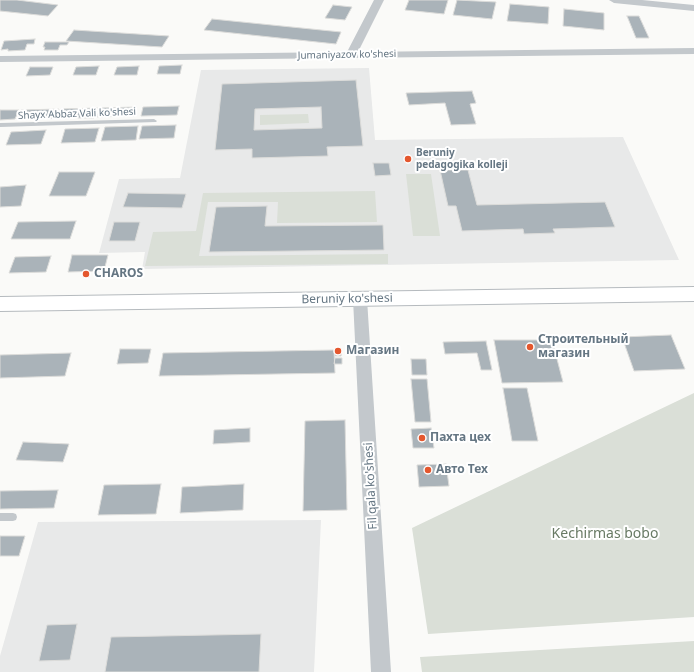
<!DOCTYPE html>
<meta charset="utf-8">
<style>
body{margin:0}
canvas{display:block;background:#fafaf8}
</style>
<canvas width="694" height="672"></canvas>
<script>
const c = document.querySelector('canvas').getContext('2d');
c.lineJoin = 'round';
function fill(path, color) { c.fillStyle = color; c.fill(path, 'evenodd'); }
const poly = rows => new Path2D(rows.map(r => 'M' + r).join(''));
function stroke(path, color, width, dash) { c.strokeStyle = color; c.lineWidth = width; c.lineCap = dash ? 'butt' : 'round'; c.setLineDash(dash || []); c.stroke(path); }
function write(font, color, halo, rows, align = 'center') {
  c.font = font + ' "Noto Sans",sans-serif'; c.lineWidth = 4; c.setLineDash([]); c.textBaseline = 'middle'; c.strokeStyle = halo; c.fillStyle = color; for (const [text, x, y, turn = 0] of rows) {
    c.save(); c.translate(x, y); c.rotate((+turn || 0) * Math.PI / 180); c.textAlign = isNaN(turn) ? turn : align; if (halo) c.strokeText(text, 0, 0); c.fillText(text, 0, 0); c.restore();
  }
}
const built = poly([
 [369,68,375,140,623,137,679,260,142,269,145,252,99,253,119,179,180,178,201,70],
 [321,520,314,672,0,672,0,656,38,522]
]);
const green = poly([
 [308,114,309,123,260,125,260,115],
 [406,174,431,174,440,236,413,236],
 [375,191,377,222,277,223,278,202,208,202,199,256,388,254,388,264,145,266,153,232,196,231,203,193],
 [694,393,694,617,428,634,412,528],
 [694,641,694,672,422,672,420,657]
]);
const building = poly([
 [0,0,17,0,58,5,48,16,0,11,0,0],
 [409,0,448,0,444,14,405,10,409,0],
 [457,0,496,2,492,19,453,15,457,0],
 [510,4,549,7,548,24,507,21,510,4],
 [333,5,352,7,345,20,325,18,333,5],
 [564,9,604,13,604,30,563,26,564,9],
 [627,16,639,16,649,38,636,38,627,16],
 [212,19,341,32,336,44,204,30,212,19],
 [74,30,169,36,162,47,66,41,74,30],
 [35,39,34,44,27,44,25,50,8,51,8,49,1,50,4,41,35,39],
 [45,42,69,42,67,45,60,45,58,50,44,50,45,47,43,47,45,42],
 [182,65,180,74,157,74,159,66,182,65],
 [99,66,96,75,73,75,76,67,99,66],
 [139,66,137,75,114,75,117,67,139,66],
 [30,67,53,67,50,75,26,76,30,67],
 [356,80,363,146,327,147,328,156,252,158,252,149,215,150,222,84,356,80],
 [321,107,322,128,254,130,255,109,321,107],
 [472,91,476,103,470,104,476,124,451,125,445,103,409,105,406,93,472,91],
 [179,106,177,115,141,116,143,107,179,106],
 [136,107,134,116,97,117,100,108,136,107],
 [97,108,94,118,57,118,60,109,97,108],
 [58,109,55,118,17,119,21,110,58,109],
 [0,110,19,110,15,119,0,120,0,110],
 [176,125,174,138,139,139,142,126,176,125],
 [138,126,136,140,101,141,105,127,138,126],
 [99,128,95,142,61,143,65,129,99,128],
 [46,130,41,144,6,145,11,132,46,130],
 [373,163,389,163,391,175,375,176,373,163],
 [440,170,468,170,477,205,605,202,615,227,553,229,555,233,524,234,523,229,462,231,456,206,448,206,440,170],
 [59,172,95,172,86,196,49,196,59,172],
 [26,185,21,206,0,207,0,187,26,185],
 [128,193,186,194,182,208,123,207,128,193],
 [267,206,265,226,383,225,384,250,209,252,216,207,267,206],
 [76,221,70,239,11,239,18,222,76,221],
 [114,222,140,222,135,241,109,241,114,222],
 [72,255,108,255,104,271,68,272,72,255],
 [51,256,46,272,9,273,15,257,51,256],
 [671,335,685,369,634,371,622,337,671,335],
 [494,340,552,340,563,382,502,383,494,340],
 [486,341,492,370,481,370,477,353,445,354,443,342,486,341],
 [120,349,151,349,148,363,117,364,120,349],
 [334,350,335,373,159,376,163,353,334,350],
 [335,350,342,350,341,356,335,356,335,350],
 [71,353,65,376,0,378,0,355,71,353],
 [335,358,342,358,342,364,334,364,335,358],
 [411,359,426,359,427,375,412,375,411,359],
 [411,379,427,379,431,422,415,422,411,379],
 [503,388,527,388,538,441,512,441,503,388],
 [345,420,347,510,303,511,305,421,345,420],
 [250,428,250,442,213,444,214,430,250,428],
 [431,428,434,448,413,448,411,429,431,428],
 [23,442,69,444,63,462,16,460,23,442],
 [446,464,449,486,419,487,417,465,446,464],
 [161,484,156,514,98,515,104,485,161,484],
 [244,484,243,510,180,513,182,487,244,484],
 [58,490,54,508,0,509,0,491,58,490],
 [0,536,25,536,19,556,0,556,0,536],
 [77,624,70,660,39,661,47,625,77,624],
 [261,634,259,672,105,672,111,637,261,634]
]);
const service = poly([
 [154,119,157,121,156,122,0,127,0,123,154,119],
 [0,513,13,513,16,514,17,517,16,520,13,521,0,521,0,513]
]);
const minor = poly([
 [374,0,384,0,358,52,694,48,694,54,0,62,0,56,347,52,374,0],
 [609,0,642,0,694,5,694,11,614,3,609,0],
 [360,294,365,296,367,299,391,672,371,672,353,299,355,296,360,294]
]);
const primary = poly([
 [694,287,694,301,0,311,0,297,694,287]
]);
const markers = [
 [408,159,4,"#e4572e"],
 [86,274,4,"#e4572e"],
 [530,347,4,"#e4572e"],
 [338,351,4,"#e4572e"],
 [422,438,4,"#e4572e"],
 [428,470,4,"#e4572e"]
];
const farStreetnames = [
 ["Jumaniyazov ko'shesi",347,55,-1],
 ["Shayx Abbaz Vali ko'shesi",77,114,-2]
];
const farPoinames = [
 ["Beruniy",416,153],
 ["pedagogika kolleji",416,165]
];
const poiNames = [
 ["CHAROS",94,274],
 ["Строительный",538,340],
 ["магазин",538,354],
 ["Магазин",346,351],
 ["Пахта цех",430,438],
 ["Авто Тех",436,470]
];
const streetNames = [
 ["Beruniy ko'shesi",347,299,-1],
 ["Fil qala ko'shesi",371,486,-93]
];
const nearParknames = [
 ["Kechirmas bobo",605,534]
];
fill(built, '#e8e9e9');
fill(green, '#dadfd7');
fill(building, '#aab3b9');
stroke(building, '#dcdcda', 1);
stroke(primary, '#b5babe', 2);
fill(service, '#c3c8cc');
fill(minor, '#c3c8cc');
fill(primary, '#fff');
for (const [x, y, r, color] of markers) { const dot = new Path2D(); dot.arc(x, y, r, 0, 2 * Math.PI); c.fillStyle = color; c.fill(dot); stroke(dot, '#fff', 1.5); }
write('10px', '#657683', '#fff', farStreetnames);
write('bold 10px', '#657683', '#fff', farPoinames, 'left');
write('bold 12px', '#657683', '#fff', poiNames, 'left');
write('12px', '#657683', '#fff', streetNames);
write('14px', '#687a64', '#fff', nearParknames);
</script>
